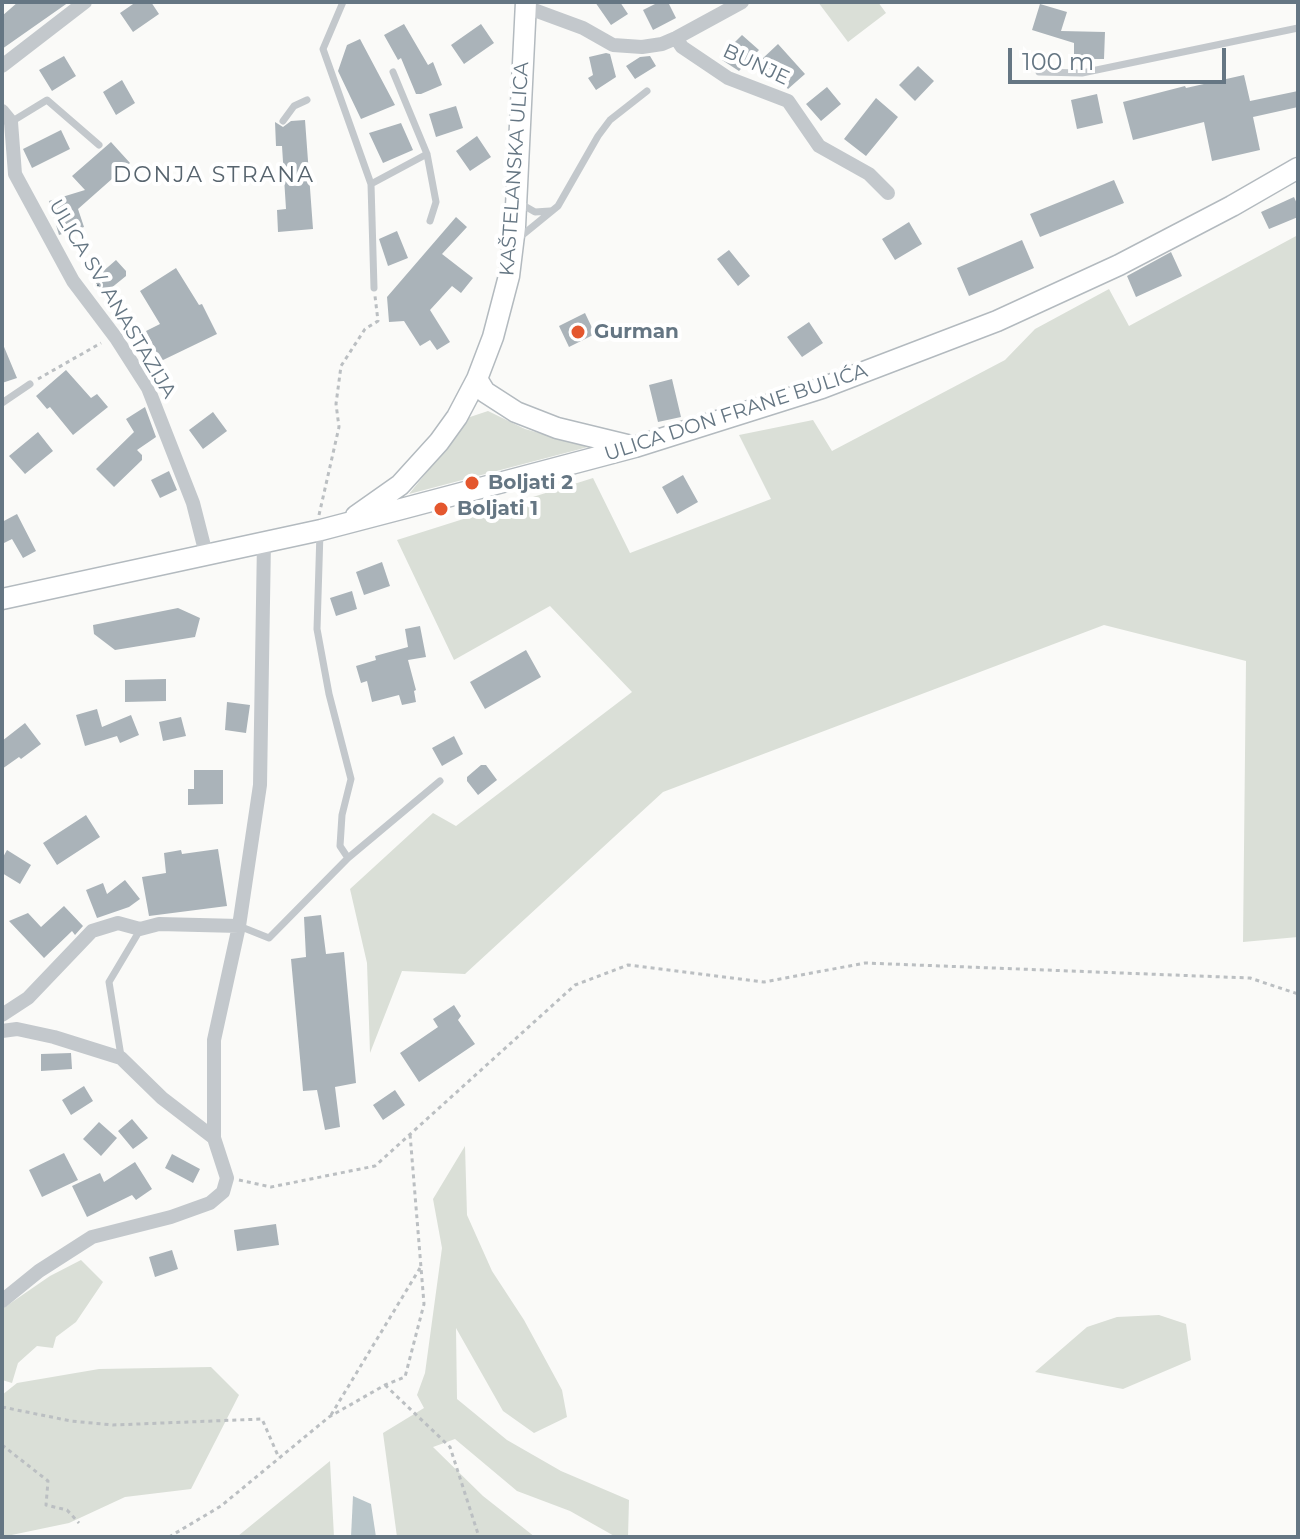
<!DOCTYPE html>
<meta charset="utf-8">
<style>
body{margin:0}
#map{position:relative;width:1300px;height:1539px;overflow:hidden;background:#fafaf8;font-family:Montserrat,sans-serif}
canvas{display:block}
.frame{position:absolute;inset:0;border:4px solid #657683;pointer-events:none}
.scale{position:absolute;left:1008px;top:48px;width:218px;height:36px;box-sizing:border-box;border:4px solid #657683;border-top:0;padding-left:10px;font-size:24px;line-height:28px;white-space:nowrap;color:#657683;-webkit-text-stroke:6px #fff;paint-order:stroke}
</style>
<div id="map">
<canvas width="1300" height="1539"></canvas>
<div class="frame"></div>
<div class="scale">100 m</div>
</div>
<script>
const c = document.querySelector('canvas').getContext('2d');
c.lineJoin = 'round';
function fill(path, color) { c.fillStyle = color; c.fill(path, 'evenodd'); }
const poly = rows => new Path2D(rows.map(r => 'M' + r).join(''));
function stroke(path, color, width, dash) { c.strokeStyle = color; c.lineWidth = width; c.lineCap = dash ? 'butt' : 'round'; c.setLineDash(dash || []); c.stroke(path); }
function write(font, color, halo, rows, align = 'center') {
  c.font = font + ' Montserrat,sans-serif'; c.lineWidth = 8; c.setLineDash([]); c.textBaseline = 'middle'; c.strokeStyle = halo; c.fillStyle = color; for (const [text, x, y, turn = 0] of rows) {
    c.save(); c.translate(x, y); c.rotate((+turn || 0) * Math.PI / 180); c.textAlign = isNaN(turn) ? turn : align; if (halo) c.strokeText(text, 0, 0); c.fillText(text, 0, 0); c.restore();
  }
}
const green = poly([
 [818,2,878,2,886,13,848,42],
 [1298,235,1298,937,1243,942,1246,661,1104,625,663,792,465,974,402,971,370,1053,367,963,350,889,433,813,456,826,632,692,550,606,454,660,397,540,593,478,630,553,771,499,739,435,813,420,832,451,1005,360,1035,329,1109,289,1129,326],
 [488,411,525,429,588,447,409,494,452,441,467,418],
 [465,1146,467,1215,492,1271,524,1320,562,1390,567,1417,534,1433,503,1411,456,1328,457,1399,507,1440,561,1471,629,1500,628,1537,616,1537,570,1511,517,1491,455,1439,433,1447,483,1496,535,1537,397,1537,383,1433,424,1408,417,1395,425,1373,442,1248,433,1199],
 [81,1260,103,1282,76,1322,56,1337,53,1348,37,1346,18,1363,12,1383,2,1380,2,1309,50,1276],
 [1159,1315,1186,1324,1191,1360,1123,1389,1035,1372,1087,1327,1117,1317],
 [211,1367,239,1395,191,1489,125,1497,69,1523,2,1537,2,1395,17,1383,99,1369],
 [330,1461,334,1537,237,1537,238,1536]
]);
const water = poly([
 [353,1496,371,1504,376,1537,351,1537]
]);
const building = poly([
 [18,2,69,2,2,49,2,16],
 [136,2,151,2,159,14,133,32,120,13],
 [595,2,620,2,628,14,611,25],
 [659,2,668,2,676,18,653,30,643,10],
 [1040,4,1067,12,1061,31,1105,32,1104,59,1074,59,1074,43,1032,30],
 [404,24,428,65,433,62,442,85,421,94,416,94,401,58,398,60,384,35],
 [481,24,494,43,464,64,451,45],
 [742,35,759,50,739,71,722,60,726,51],
 [360,39,395,105,361,119,338,71,347,45],
 [778,44,805,74,788,89,761,60],
 [606,53,610,54,616,77,596,90,588,78,593,75,589,57],
 [64,56,76,76,52,91,39,70],
 [650,56,656,66,635,79,626,66,640,57],
 [918,66,934,81,915,101,899,85],
 [1244,75,1250,101,1298,91,1298,107,1253,117,1260,150,1212,161,1204,122,1133,140,1123,102,1185,86,1186,88],
 [122,80,135,103,116,115,103,92],
 [827,87,841,104,821,121,806,104],
 [1097,94,1103,123,1077,129,1071,100],
 [876,98,898,117,866,156,844,139],
 [456,106,463,128,436,137,429,114],
 [305,120,313,229,278,232,277,210,286,209,282,146,276,146,275,122,283,127,291,121],
 [401,123,413,150,383,163,369,133],
 [61,130,70,149,32,168,23,149],
 [477,136,491,157,470,171,456,151],
 [111,142,130,163,78,209,84,227,59,235,49,201,85,190,72,176],
 [1114,180,1124,203,1040,237,1030,214],
 [1294,197,1298,206,1298,217,1269,229,1261,212],
 [456,217,467,227,442,254,473,278,461,293,452,286,430,310,450,342,437,350,430,340,420,346,404,321,389,322,387,297],
 [909,222,922,244,895,260,882,239],
 [397,231,408,258,388,266,379,239],
 [1022,240,1034,268,969,296,957,268],
 [729,250,750,276,738,286,717,259],
 [1171,252,1182,276,1136,297,1127,276],
 [116,260,126,271,126,276,105,293,93,280],
 [176,268,199,305,202,304,217,334,161,361,146,331,160,324,140,291],
 [585,313,595,334,569,347,559,326],
 [809,322,823,343,802,357,787,337],
 [2,342,17,378,2,383],
 [66,370,91,398,97,394,108,407,73,435,50,407,47,409,36,396],
 [672,379,681,417,658,422,649,385],
 [145,407,156,437,137,450,142,455,142,460,114,487,96,469,134,432,126,419],
 [213,412,227,431,203,449,189,430],
 [38,432,53,451,25,474,9,456],
 [169,471,177,490,160,498,151,480],
 [683,475,698,502,677,514,662,487],
 [17,514,36,551,23,558,12,539,2,544,2,522],
 [382,562,390,586,364,595,356,572],
 [352,591,357,609,336,616,330,598],
 [178,608,200,618,195,637,115,650,94,634,93,625],
 [420,626,426,657,408,660,416,690,414,691,416,702,402,705,399,695,372,702,367,681,361,683,356,666,376,660,375,656,408,647,405,629],
 [526,650,541,677,485,709,470,682],
 [166,679,166,701,125,702,125,680],
 [227,702,250,705,246,733,225,730],
 [97,709,102,727,131,715,139,735,120,743,117,736,85,746,76,715],
 [181,717,186,736,163,741,159,722],
 [25,723,41,744,21,759,19,757,2,769,2,741],
 [454,736,463,754,442,766,432,748],
 [481,765,486,765,497,780,478,795,467,781,467,777],
 [194,770,223,770,223,804,188,805,188,789,194,789],
 [86,815,100,837,57,865,43,843],
 [218,849,227,906,149,916,142,877,166,873,164,853,181,850,182,854],
 [7,850,31,865,20,884,2,873,2,859],
 [125,880,140,899,129,907,97,918,86,890,103,883,107,894],
 [64,906,83,926,75,935,72,931,44,958,9,921,28,913,41,927],
 [321,915,326,954,344,952,356,1083,335,1087,340,1127,325,1130,317,1090,303,1091,291,959,306,957,304,917],
 [454,1005,461,1016,458,1020,475,1044,419,1082,400,1053,438,1027,433,1019],
 [71,1053,72,1069,41,1071,41,1054],
 [84,1086,93,1101,71,1115,62,1100],
 [395,1090,405,1105,383,1120,373,1105],
 [132,1119,148,1138,133,1149,118,1131],
 [99,1122,117,1138,101,1156,83,1139],
 [64,1153,78,1180,42,1197,29,1170],
 [172,1154,200,1169,193,1183,165,1168],
 [135,1162,152,1189,136,1200,132,1195,87,1217,72,1186,100,1173,104,1182],
 [276,1224,279,1245,237,1251,234,1230],
 [172,1250,178,1269,155,1277,149,1257]
]);
const path = poly([
 [38,379,101,343],
 [319,515,339,427,336,404,341,366,365,329,378,321,375,296],
 [239,1180,271,1187,375,1166,575,985,628,965,764,982,865,963,1250,978,1298,994],
 [385,1385,450,1447,479,1537],
 [2,1407,71,1421,113,1425,262,1419,279,1458],
 [331,1415,420,1268],
 [2,1445,48,1481,46,1505,67,1510,79,1523],
 [169,1537,221,1506,329,1417,385,1385,405,1377,424,1304,410,1134]
]);
const lane = poly([
 [343,2,323,49,371,184,374,288],
 [393,72,427,154,436,202,430,221],
 [1039,72,1082,73,1298,28],
 [283,121,294,106,307,100],
 [11,122,47,100,99,145],
 [371,184,427,154],
 [521,204,535,212,550,211],
 [520,237,558,206,598,136,610,120,647,91],
 [2,403,30,384],
 [320,532,317,629,329,694,351,779,342,815,340,846,348,858],
 [239,926,269,938,348,858,440,781],
 [121,1056,109,982,140,930]
]);
const street = poly([
 [526,7,583,28,613,45,642,47,662,44,676,38,742,2],
 [676,38,682,47,728,78,788,101,819,146,869,174,888,193],
 [2,66,85,2],
 [2,111,11,122,15,174,73,281,116,338,148,388,193,503,206,554],
 [2,1015,28,998,92,931,118,923,140,929,159,924,239,926],
 [2,1031,17,1029,54,1037,121,1058,162,1098,214,1138],
 [2,1301,39,1271,92,1237,171,1217,210,1203,223,1192,227,1178,214,1138,214,1040,239,926,260,785,264,541]
]);
const secondary = poly([
 [477,379,485,392,516,412,557,428,631,446],
 [356,516,400,485,439,442,457,417,477,379,493,337,509,276,515,227,526,2],
 [2,599,321,530,405,508,635,447,822,388,997,321,1119,265,1232,206,1298,168]
]);
const markers = [
 [578,332,8,"#e4572e"],
 [472,483,8,"#e4572e"],
 [441,509,8,"#e4572e"]
];
const streetNames = [
 ["BUNJE",756,65,25],
 ["KAŠTELANSKA ULICA",515,169,-86],
 ["ULICA SV. ANASTAZIJA",112,299,59],
 ["ULICA DON FRANE BULIĆA",736,413,-18]
];
const poiNames = [
 ["Gurman",594,332],
 ["Boljati 2",488,483],
 ["Boljati 1",457,509]
];
const neighbourhoodNames = [
 ["DONJA STRANA",214,176]
];
fill(green, '#dadfd7');
fill(water, '#bbc7cb');
fill(building, '#aab3b9');
stroke(secondary, '#b3babf', 23);
stroke(path, '#bbbfc2', 3, [4, 4]);
stroke(lane, '#c3c8cc', 7);
stroke(street, '#c3c8cc', 14);
stroke(secondary, '#fff', 20);
for (const [x, y, r, color] of markers) { const dot = new Path2D(); dot.arc(x, y, r, 0, 2 * Math.PI); c.fillStyle = color; c.fill(dot); stroke(dot, '#fff', 3); }
write('20px', '#657683', '#fff', streetNames);
write('bold 20px', '#657683', '#fff', poiNames, 'left');
c.letterSpacing = '2px';
write('22px', '#57646e', '#fff', neighbourhoodNames);
c.letterSpacing = '0px';
</script>
